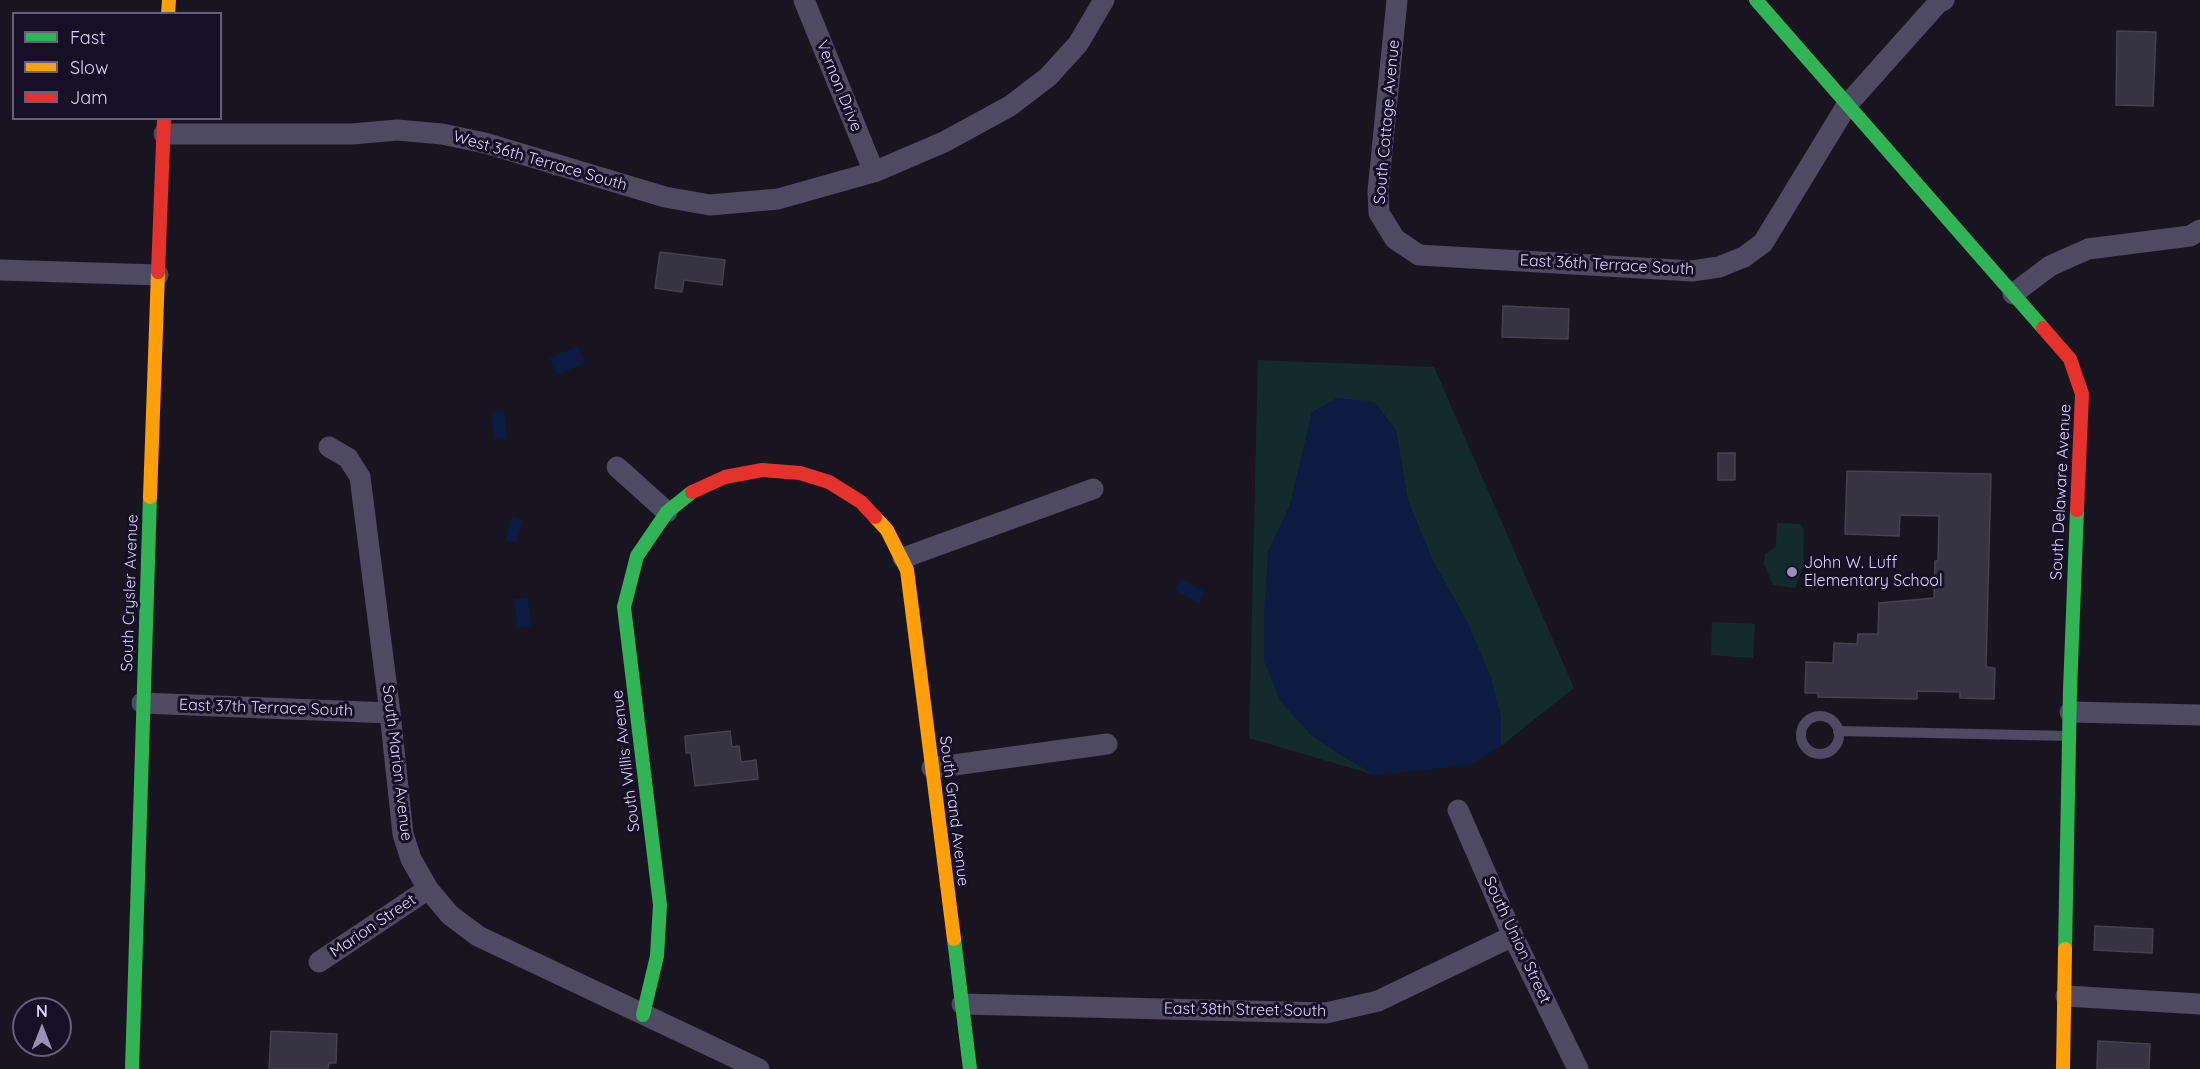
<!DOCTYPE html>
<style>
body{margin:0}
#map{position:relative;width:2200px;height:1069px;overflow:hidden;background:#181521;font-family:Quicksand,sans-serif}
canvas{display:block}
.legend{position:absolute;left:12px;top:12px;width:210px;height:108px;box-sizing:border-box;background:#151026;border:2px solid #655f7c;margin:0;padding:8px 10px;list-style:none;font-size:18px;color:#ddd5fe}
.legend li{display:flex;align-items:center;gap:12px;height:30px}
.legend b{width:30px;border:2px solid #655f7c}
.north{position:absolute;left:12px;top:997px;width:60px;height:60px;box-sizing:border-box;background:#151026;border:2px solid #655f7c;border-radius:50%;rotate:0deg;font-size:16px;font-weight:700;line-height:24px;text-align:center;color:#ddd5fe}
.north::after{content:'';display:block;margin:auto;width:21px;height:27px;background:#9892b1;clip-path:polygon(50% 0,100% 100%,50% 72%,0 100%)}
</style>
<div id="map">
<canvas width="2200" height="1069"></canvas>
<ul class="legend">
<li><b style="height:8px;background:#30b455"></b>Fast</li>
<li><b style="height:8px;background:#ff9f0a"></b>Slow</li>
<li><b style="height:8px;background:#e5322d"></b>Jam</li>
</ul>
<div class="north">N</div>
</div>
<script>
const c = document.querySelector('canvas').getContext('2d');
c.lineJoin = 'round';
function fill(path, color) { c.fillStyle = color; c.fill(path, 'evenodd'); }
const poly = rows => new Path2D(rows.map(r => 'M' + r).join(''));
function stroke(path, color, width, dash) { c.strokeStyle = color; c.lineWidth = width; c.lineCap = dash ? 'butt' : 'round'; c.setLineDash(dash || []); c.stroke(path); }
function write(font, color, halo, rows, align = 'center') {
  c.font = font + ' Quicksand,sans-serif'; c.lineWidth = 6; c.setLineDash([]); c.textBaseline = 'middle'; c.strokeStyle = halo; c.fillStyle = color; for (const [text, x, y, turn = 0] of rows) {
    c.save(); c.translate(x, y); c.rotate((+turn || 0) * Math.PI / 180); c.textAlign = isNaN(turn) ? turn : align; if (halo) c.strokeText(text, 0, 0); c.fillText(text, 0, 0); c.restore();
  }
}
const green = poly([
 [1258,360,1434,367,1574,688,1501,746,1501,717,1468,624,1432,559,1408,501,1396,430,1312,413,1290,505,1268,552,1309,733,1336,752,1375,775,1249,738],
 [1777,523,1800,524,1804,530,1803,567,1795,588,1773,585,1764,564,1765,554,1776,547],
 [1712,622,1755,624,1753,658,1711,655]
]);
const water = poly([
 [578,346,585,363,557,375,549,358],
 [1337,398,1375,402,1396,430,1408,501,1432,559,1468,624,1491,677,1501,717,1501,746,1471,765,1375,775,1336,752,1309,733,1280,701,1264,661,1264,613,1268,552,1290,505,1312,412],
 [504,410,507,439,494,440,491,412],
 [512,516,523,519,516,543,505,540],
 [1181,579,1205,592,1199,603,1174,590],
 [528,598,531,626,517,627,514,599]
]);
const building = poly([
 [2117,31,2156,32,2153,106,2116,105,2117,31],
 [660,252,725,260,722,285,684,280,682,292,655,288,660,252],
 [1503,306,1569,309,1568,339,1502,337,1503,306],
 [1718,453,1735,453,1735,480,1718,480,1718,453],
 [1847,471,1991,474,1986,667,1995,668,1994,699,1960,698,1960,692,1917,691,1917,699,1818,697,1818,693,1805,693,1806,662,1833,663,1834,643,1857,644,1858,634,1878,634,1879,603,1934,598,1935,561,1938,561,1939,516,1900,515,1899,536,1845,534,1847,471],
 [730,731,732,747,739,746,741,762,756,760,758,779,695,786,691,753,686,753,685,736,730,731],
 [2095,926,2153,929,2152,953,2094,950,2095,926],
 [271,1031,337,1034,336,1063,329,1063,328,1069,269,1069,271,1031],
 [2098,1041,2150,1044,2149,1069,2097,1069,2098,1041]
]);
const lane = poly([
 '1801 735a19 19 0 1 1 38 0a19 19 0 1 1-38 0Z',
 [1838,731,2070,736]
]);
const street = poly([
 [804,0,874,172],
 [1397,0,1378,191,1379,213,1395,239,1419,255,1692,271,1719,267,1744,257,1763,243,1847,105,1938,3,1944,0],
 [164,134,352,134,397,130,442,134,485,143,665,197,710,205,778,199,874,172,944,142,1010,106,1048,77,1078,44,1104,0],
 [0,270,158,275],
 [2013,294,2050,266,2088,249,2190,236,2200,230],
 [329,447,348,458,360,477,390,713,403,834,411,859,428,889,450,915,478,936,759,1069],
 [617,467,667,512],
 [903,558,1093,489],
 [142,703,390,713],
 [2070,712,2200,715],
 [932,768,1107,744],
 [1458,810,1513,936,1578,1069],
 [319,962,428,889],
 [2066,996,2200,1004],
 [962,1004,1326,1013,1378,1001,1513,936]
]);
const fast = poly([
 [1756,0,2043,328],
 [954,939,970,1069],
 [2065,949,2070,690,2077,510],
 [643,1015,657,956,660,905,624,607,637,556,667,512,692,492],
 [132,1069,150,497]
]);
const slow = poly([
 [168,14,169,0],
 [150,497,158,272],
 [875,517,887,530,907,570,954,939],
 [2063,1069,2065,949]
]);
const jam = poly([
 [158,272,164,118],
 [2043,328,2070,359,2082,394,2077,510],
 [692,492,725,477,762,470,800,473,829,482,861,502,875,517]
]);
const markers = [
 [1792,572,6,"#9892b1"]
];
const streetNames = [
 ["Vernon Drive",839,86,68],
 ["South Cottage Avenue",1387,122,-85],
 ["West 36th Terrace South",540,161,16],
 ["East 36th Terrace South",1607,265,3],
 ["South Delaware Avenue",2061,492,-87],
 ["South Crysler Avenue",130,593,-88],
 ["East 37th Terrace South",266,708,2],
 ["South Willis Avenue",626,761,-97],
 ["South Marion Avenue",397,763,83],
 ["South Grand Avenue",954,811,83],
 ["Marion Street",373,926,-34],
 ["South Union Street",1517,940,65],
 ["East 38th Street South",1245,1010,1]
];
const poiNames = [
 ["John W. Luff",1804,563],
 ["Elementary School",1804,581]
];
fill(green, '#142b2e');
fill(water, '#0c1b41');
fill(building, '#363343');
stroke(building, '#454054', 1.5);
stroke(lane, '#4d4a61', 10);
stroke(street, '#4d4a61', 21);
stroke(fast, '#30b455', 14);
stroke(slow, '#ff9f0a', 14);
stroke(jam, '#e5322d', 14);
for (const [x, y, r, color] of markers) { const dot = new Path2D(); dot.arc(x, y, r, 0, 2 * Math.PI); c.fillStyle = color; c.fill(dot); stroke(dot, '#151026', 2); }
write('16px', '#ddd5fe', '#151026', streetNames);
write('16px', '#ddd5fe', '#151026', poiNames, 'left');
</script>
